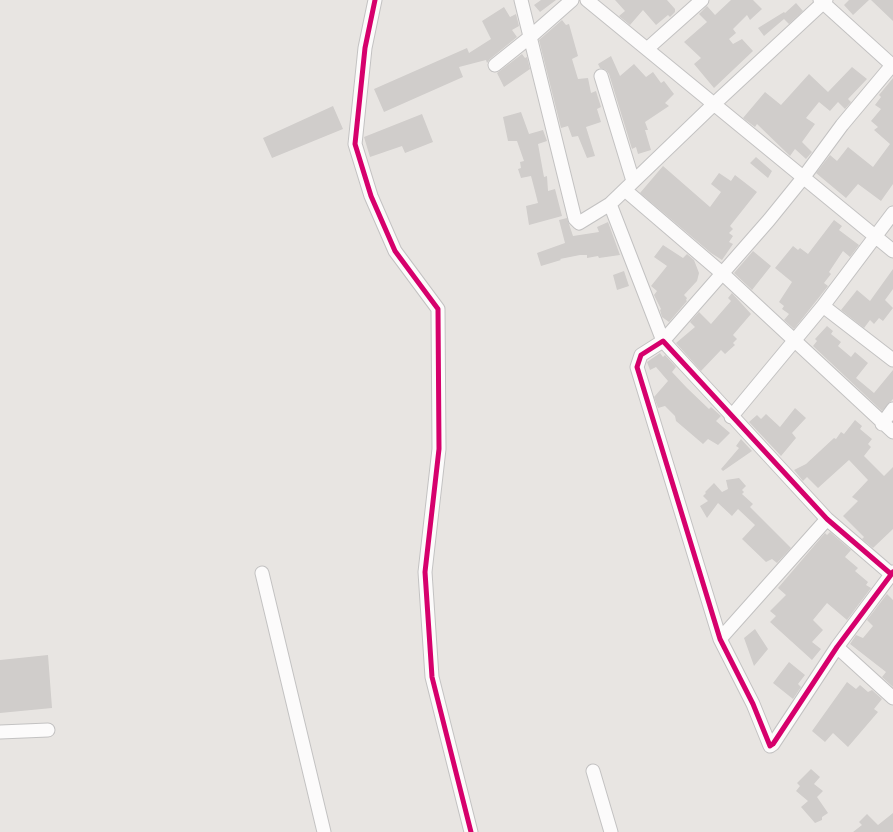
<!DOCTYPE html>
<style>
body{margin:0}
canvas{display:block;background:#e8e5e2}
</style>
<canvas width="893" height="832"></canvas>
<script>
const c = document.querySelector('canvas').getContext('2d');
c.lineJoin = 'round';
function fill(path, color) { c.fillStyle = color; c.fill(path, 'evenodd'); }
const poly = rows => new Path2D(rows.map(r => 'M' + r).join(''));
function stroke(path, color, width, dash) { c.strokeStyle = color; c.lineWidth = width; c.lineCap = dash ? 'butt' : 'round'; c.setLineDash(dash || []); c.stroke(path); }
const building = poly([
 [541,0,556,0,540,12,534,5],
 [615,0,667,0,675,9,675,12,670,17,668,15,656,25,643,10,630,25,619,16,625,11],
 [731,0,753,0,762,9,750,20,747,15,733,29,736,33,729,39,733,44,742,39,753,51,714,88,694,64,701,58,684,42,707,22,699,14,707,6,715,15],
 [849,0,869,0,853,15,844,5],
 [871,0,893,0,893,21],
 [796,3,803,11,789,24,784,19,764,36,758,28,784,12,785,13],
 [504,7,510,17,516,14,519,26,512,30,517,37,490,59,487,63,486,60,459,67,463,77,384,112,374,89,467,48,469,53,491,39,482,21],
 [562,20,566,25,569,24,578,56,572,59,578,79,588,78,591,93,596,91,601,107,597,109,601,122,586,127,595,156,587,158,578,136,572,137,568,126,561,128,539,40],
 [522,54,525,58,527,57,530,69,504,87,497,73],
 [611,56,620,76,634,64,646,77,653,72,661,83,664,81,674,94,665,103,669,106,645,122,648,130,645,130,651,150,638,154,636,147,632,149,609,74,606,70,600,68,598,64],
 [852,67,867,79,848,99,851,102,845,109,838,102,830,111,819,102,806,118,815,124,802,142,812,152,806,159,795,149,790,156,757,124,755,127,743,118,765,92,781,105,809,74,828,92],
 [893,78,893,184,881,201,858,184,846,198,816,173,830,155,837,161,848,147,873,167,890,144,874,130,878,127,871,121,881,109,875,105,881,97,879,95],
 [333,106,343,129,272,158,263,138],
 [521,112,529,134,543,130,547,141,538,144,544,177,547,176,548,191,555,189,562,216,529,225,526,206,538,203,536,195,531,176,521,178,518,169,521,168,520,162,524,161,517,141,508,141,503,117],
 [422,114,433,142,405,153,402,146,370,157,364,137],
 [756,157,772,171,768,178,750,163],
 [663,166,710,207,721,192,711,184,719,173,731,181,735,175,757,192,730,226,733,229,729,233,733,236,729,242,733,244,722,260,711,253,640,193],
 [567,218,573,236,599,232,597,227,608,222,620,255,599,258,598,256,587,258,587,255,580,255,560,259,561,260,541,266,537,253,565,243,559,220],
 [834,220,842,226,839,230,859,245,850,257,843,251,829,272,831,274,824,283,828,286,794,329,784,320,789,314,782,309,784,306,779,302,792,282,775,268,793,246,798,250,800,248,808,254],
 [663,245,683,258,687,254,694,260,699,273,697,281,684,295,687,298,686,300,687,301,669,322,662,317,660,310,661,309,654,295,657,291,651,286,667,266,654,257],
 [753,251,771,266,752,290,734,273],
 [893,269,893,289,885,300,893,308,883,321,879,318,874,324,870,320,864,328,841,310,857,290,870,301],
 [624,271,629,286,617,290,613,275],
 [732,293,751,314,733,335,737,339,733,343,735,345,725,354,721,350,701,371,676,343,695,327,690,322,699,312,711,324,731,301,728,298],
 [827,326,833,331,831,334,841,342,838,346,851,357,855,352,868,363,856,378,874,393,893,370,893,399,882,411,813,346,817,341,815,339],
 [660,353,663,357,665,355,676,367,672,372,687,388,709,409,711,407,721,416,716,421,730,433,718,445,708,439,703,444,676,421,675,416,665,406,658,408,654,397,668,381,656,367,650,370,647,362],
 [795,408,806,418,792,433,796,438,781,456,749,422,757,415,761,419,766,414,780,427],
 [855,420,862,426,860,429,872,439,868,444,871,447,864,456,884,476,893,467,893,529,873,548,862,539,864,537,843,516,858,501,852,497,868,480,849,460,818,488,807,477,803,481,794,470,806,464,834,438,836,439,841,432,844,434],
 [741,439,752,451,723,471,721,469,739,448,736,446],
 [739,478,746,486,742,490,744,492,742,494,753,504,750,507,791,548,777,563,772,559,766,562,742,539,755,525,738,509,732,516,718,503,707,518,700,506,708,501,703,496,706,493,705,492,714,483,722,492,728,489,726,480],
 [830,532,851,550,845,557,858,568,855,571,868,582,866,585,871,588,847,620,827,603,813,620,823,630,812,642,821,649,812,660,770,622,776,616,770,611,786,595,778,588,825,533,827,535],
 [887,594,893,600,893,687,882,677,886,672,850,644,856,635,863,638,873,626,867,620],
 [755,629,768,649,754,666,744,638],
 [48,655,52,708,0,713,0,660],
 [789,662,805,675,798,684,801,687,793,699,773,683],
 [847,682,856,689,860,685,868,692,872,690,882,699,874,709,878,712,848,747,833,733,825,742,812,731],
 [811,769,820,777,814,784,823,791,817,797,828,813,822,817,822,820,815,823,801,807,808,801,796,791,800,786,797,783],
 [893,813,893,832,853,832,862,825,859,822,867,814,878,825]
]);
const minor = poly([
 [375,0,365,48,355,144,371,196,395,251,438,309,439,449,425,572,432,677,471,832],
 [521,0,575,219,579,223,610,204,714,104,826,0],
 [587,0,893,251],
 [820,0,893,66],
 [647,49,702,0],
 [495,65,530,37,572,0],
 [601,76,633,181],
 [625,190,723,274,893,432],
 [610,204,663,341,769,220,803,178,842,125,893,64],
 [823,306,893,360],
 [731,417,823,306,893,213],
 [882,424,893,409],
 [262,573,324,832],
 [891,574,827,519,663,341,641,355,637,367,720,639,753,704,770,746,773,744,837,647,893,572],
 [720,639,827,519],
 [837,647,893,698],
 [0,732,48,730],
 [593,771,611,832]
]);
const cycleway = poly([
 [375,0,365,48,355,144,371,196,395,251,438,309,439,449,425,572,432,677,471,832],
 [891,574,827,519,663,341,641,355,637,367,720,639,753,704,770,746,773,744,837,647,893,572]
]);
fill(building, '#d0cdcb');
stroke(minor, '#c3c2c2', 15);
stroke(minor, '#fcfbfb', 13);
stroke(cycleway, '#d6006c', 5);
</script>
